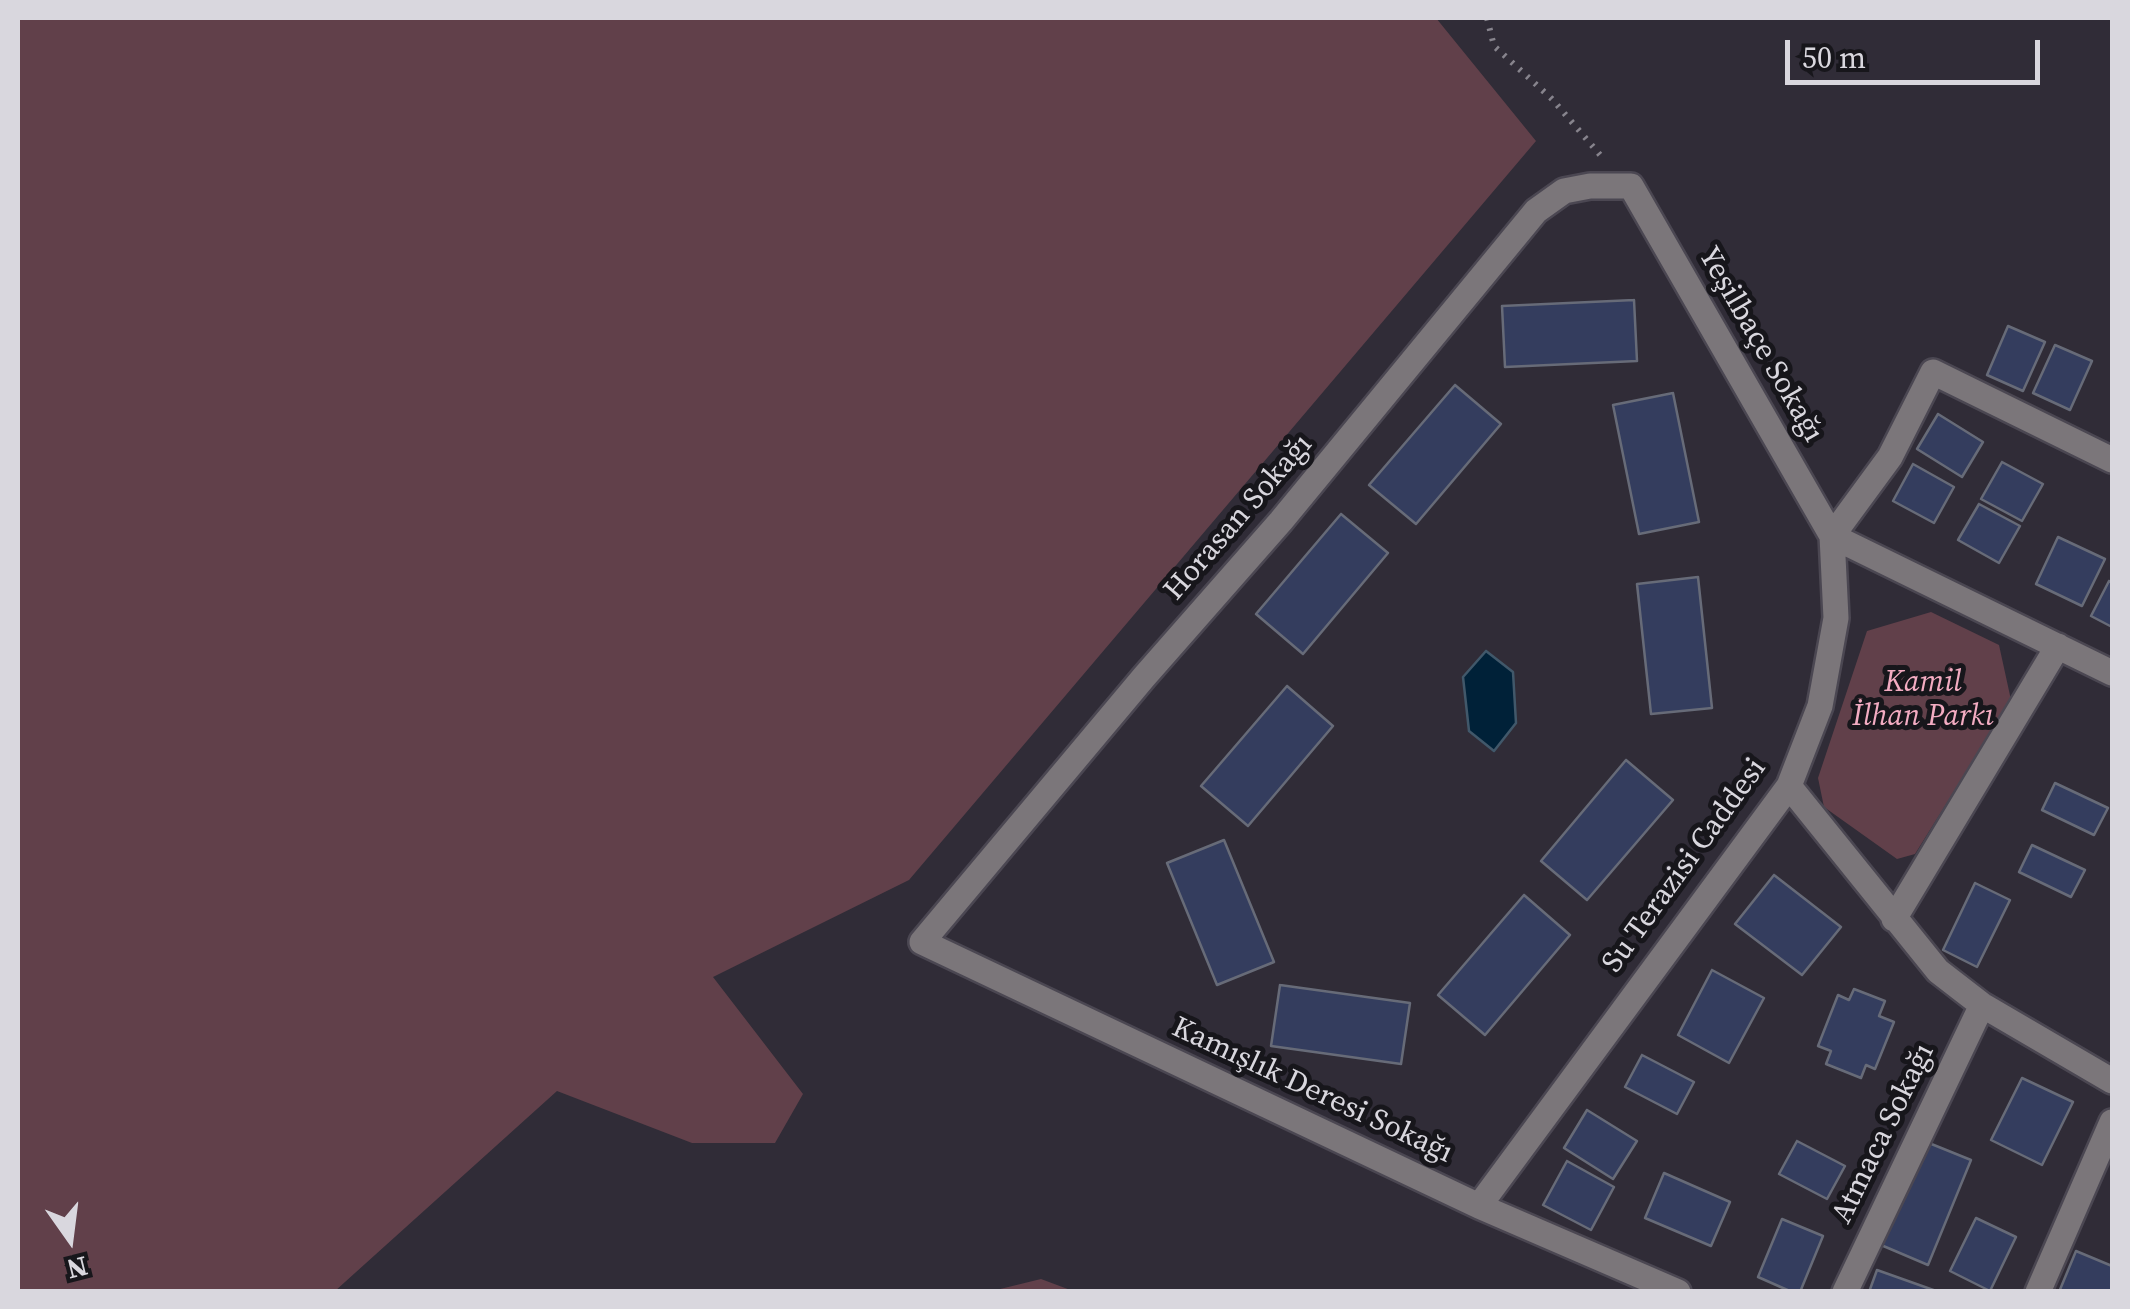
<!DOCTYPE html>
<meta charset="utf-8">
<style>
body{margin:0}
#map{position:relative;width:2130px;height:1309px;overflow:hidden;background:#302c37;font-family:"Source Serif 4",serif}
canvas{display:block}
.frame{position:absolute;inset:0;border:20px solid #d9d7de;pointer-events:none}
.north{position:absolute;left:20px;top:1189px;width:100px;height:100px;-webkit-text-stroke:8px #17161b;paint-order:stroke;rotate:166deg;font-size:28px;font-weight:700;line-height:40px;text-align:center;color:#d9d7de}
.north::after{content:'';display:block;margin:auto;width:35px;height:45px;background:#d9d7de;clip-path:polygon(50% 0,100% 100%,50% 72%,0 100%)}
.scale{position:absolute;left:1785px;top:40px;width:255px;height:45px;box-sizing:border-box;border:5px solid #d9d7de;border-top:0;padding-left:12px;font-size:30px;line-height:35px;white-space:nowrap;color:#d9d7de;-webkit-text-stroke:8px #17161b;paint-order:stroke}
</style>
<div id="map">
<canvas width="2130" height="1309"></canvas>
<div class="frame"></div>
<div class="north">N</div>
<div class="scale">50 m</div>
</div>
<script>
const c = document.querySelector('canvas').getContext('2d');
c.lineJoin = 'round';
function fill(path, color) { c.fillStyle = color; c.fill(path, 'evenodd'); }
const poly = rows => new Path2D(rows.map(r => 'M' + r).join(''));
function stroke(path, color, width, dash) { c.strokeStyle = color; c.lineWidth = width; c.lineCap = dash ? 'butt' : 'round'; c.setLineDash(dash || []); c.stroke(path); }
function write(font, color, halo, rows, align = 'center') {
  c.font = font + ' "Source Serif 4",serif'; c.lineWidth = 10; c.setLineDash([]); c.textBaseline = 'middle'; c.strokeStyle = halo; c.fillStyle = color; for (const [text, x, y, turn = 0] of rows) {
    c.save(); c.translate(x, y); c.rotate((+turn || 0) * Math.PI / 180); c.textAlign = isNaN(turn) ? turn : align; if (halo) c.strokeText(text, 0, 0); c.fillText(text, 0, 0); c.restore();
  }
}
const green = poly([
 [18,18,1436,18,1536,141,909,880,713,977,803,1094,775,1143,692,1143,557,1091,335,1291,18,1291],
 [1931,612,1999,645,2011,700,1915,854,1897,859,1824,807,1818,778,1867,631],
 [1041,1279,1073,1291,992,1291]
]);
const water = poly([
 [1486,651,1513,672,1516,723,1494,751,1469,731,1463,677,1486,651]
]);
const building = poly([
 [1634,300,1637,361,1505,367,1502,306,1634,300],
 [2008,326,2045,342,2023,391,1987,375,2008,326],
 [2055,345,2092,361,2070,410,2033,393,2055,345],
 [1455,385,1501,424,1416,524,1369,485,1455,385],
 [1673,393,1699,522,1639,534,1613,405,1673,393],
 [1938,414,1983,442,1962,477,1917,449,1938,414],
 [2002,462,2043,484,2022,521,1981,499,2002,462],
 [1913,464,1954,487,1934,523,1893,501,1913,464],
 [1979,504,2020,526,1999,563,1958,540,1979,504],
 [1341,514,1388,553,1303,654,1256,614,1341,514],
 [2058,537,2105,559,2082,606,2036,584,2058,537],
 [1698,577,1712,708,1651,714,1637,584,1698,577],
 [2109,581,2112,583,2112,627,2091,616,2109,581],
 [1287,686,1333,726,1248,826,1201,786,1287,686],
 [1626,760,1673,800,1587,900,1541,861,1626,760],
 [2055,783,2108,808,2094,835,2042,810,2055,783],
 [1224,840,1274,962,1217,985,1167,863,1224,840],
 [2032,845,2085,870,2071,897,2019,872,2032,845],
 [1774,875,1841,927,1802,975,1735,924,1774,875],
 [1975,883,2010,900,1977,967,1943,950,1975,883],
 [1524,895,1570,935,1485,1035,1438,995,1524,895],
 [1712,970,1764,998,1729,1063,1678,1035,1712,970],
 [1280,985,1410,1003,1401,1064,1271,1046,1280,985],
 [1854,989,1885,1001,1879,1016,1894,1022,1875,1069,1866,1065,1861,1078,1826,1064,1831,1051,1818,1046,1838,995,1849,1000,1854,989],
 [1642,1055,1694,1082,1677,1114,1625,1087,1642,1055],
 [2022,1078,2073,1102,2042,1165,1991,1140,2022,1078],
 [1587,1110,1637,1141,1613,1179,1564,1148,1587,1110],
 [1797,1141,1845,1166,1827,1199,1779,1174,1797,1141],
 [1924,1141,1971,1160,1928,1265,1881,1245,1924,1141],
 [1567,1161,1614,1187,1591,1230,1543,1205,1567,1161],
 [1664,1173,1730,1202,1711,1246,1645,1218,1664,1173],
 [1976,1218,2016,1237,1990,1291,1950,1271,1976,1218],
 [1782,1219,1823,1236,1800,1292,1792,1292,1758,1277,1782,1219],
 [2076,1251,2112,1266,2112,1292,2059,1292,2076,1251],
 [1877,1270,1939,1292,1869,1292,1877,1270]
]);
const path = poly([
 [1487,18,1494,46,1552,99,1601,156]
]);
const minor = poly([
 [1789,786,1938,971,1982,1005,2112,1081],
 [1894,919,2058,646],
 [1479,1206,1789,786,1820,706,1836,618,1832,536,1890,457,1933,372,2112,460],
 [1678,1292,1479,1206,922,942,1144,677,1281,521,1536,211,1564,191,1590,186,1631,186,1832,536,2112,673],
 [1845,1292,1982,1005],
 [2038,1292,2112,1122]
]);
const streetNames = [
 ["Yeşilbaçe Sokağı",1760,345,60],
 ["Horasan Sokağı",1239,518,-49],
 ["Su Terazisi Caddesi",1685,866,-54],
 ["Kamışlık Deresi Sokağı",1312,1091,25],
 ["Atmaca Sokağı",1884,1134,-64]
];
const parkNames = [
 ["Kamil",1923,683],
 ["İlhan Parkı",1923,717]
];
fill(green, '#61404a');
fill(water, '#002138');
stroke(water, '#41586a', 2.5);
fill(building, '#343d5e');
stroke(building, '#676b78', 2.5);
stroke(minor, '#4b4752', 30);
stroke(path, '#87848d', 6, [2.5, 8]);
stroke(minor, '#7b767a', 25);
write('30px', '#d9d7de', '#17161b', streetNames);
write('italic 30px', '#f3acc2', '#17161b', parkNames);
</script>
